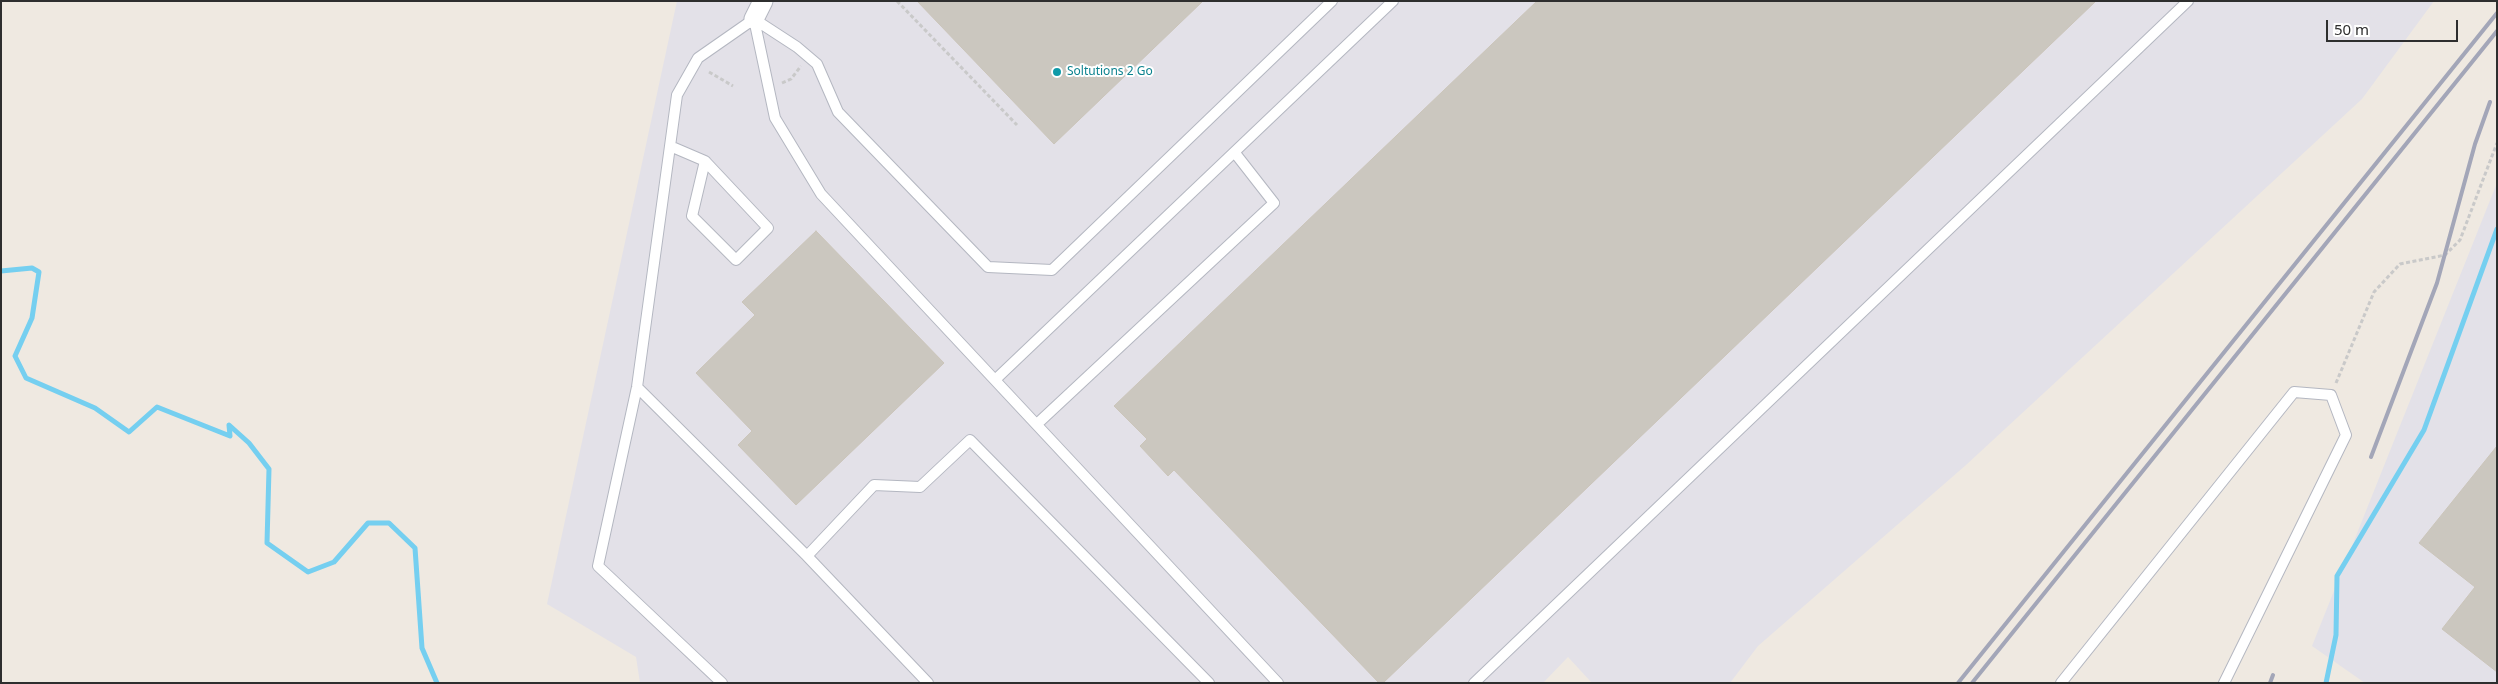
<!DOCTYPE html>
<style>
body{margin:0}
#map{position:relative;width:2498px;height:684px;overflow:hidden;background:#efe9e1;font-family:"Noto Sans",sans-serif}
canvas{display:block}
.frame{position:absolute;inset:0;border:2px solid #2e2e2e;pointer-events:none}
.scale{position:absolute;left:2326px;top:20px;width:132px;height:22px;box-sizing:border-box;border:2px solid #2e2e2e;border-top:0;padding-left:6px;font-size:15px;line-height:18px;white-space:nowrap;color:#2e2e2e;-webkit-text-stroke:4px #fff;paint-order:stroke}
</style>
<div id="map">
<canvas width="2498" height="684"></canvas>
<div class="frame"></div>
<div class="scale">50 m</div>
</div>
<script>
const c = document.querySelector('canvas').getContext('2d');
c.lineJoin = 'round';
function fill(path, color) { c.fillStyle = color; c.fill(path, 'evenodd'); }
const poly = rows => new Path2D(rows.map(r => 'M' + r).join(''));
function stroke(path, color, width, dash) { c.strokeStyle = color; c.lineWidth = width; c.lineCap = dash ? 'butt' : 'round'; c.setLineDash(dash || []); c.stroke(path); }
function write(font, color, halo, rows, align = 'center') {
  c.font = font + ' "Noto Sans",sans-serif'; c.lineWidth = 4; c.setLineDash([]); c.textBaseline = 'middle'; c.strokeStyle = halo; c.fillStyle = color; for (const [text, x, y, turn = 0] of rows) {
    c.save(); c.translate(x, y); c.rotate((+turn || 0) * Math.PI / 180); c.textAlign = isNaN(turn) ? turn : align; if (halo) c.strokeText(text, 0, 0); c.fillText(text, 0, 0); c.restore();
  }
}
const industrial = poly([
 [677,1,2434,1,2362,99,1966,465,1758,646,1730,683,1592,683,1568,657,1543,683,640,683,636,657,547,604],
 [2497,183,2497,683,2365,683,2312,646]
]);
const stream = poly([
 [1,271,32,268,39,272,32,318,15,356,26,378,95,408,129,432,157,407,230,436,229,425,249,443,269,469,267,543,308,572,334,562,368,523,389,523,415,548,422,648,437,683],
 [2326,683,2336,635,2337,576,2424,430,2497,229]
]);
const building = poly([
 [917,1,1203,1,1054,144,917,1],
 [1537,1,2096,1,1383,683,1379,683,1174,470,1168,476,1140,446,1147,439,1114,406,1537,1],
 [816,231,944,363,796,505,738,445,752,431,696,373,755,315,742,302,816,231],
 [2497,446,2497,672,2442,629,2475,587,2419,543,2497,446]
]);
const path = poly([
 [897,1,1017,125],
 [709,72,733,86],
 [782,83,791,79,801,66],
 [2336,383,2374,292,2400,264,2445,255,2460,240,2497,143]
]);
const service = poly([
 [754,19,775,118,821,194,1278,683],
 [754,19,797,47,817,64,838,112,988,267,1052,270,1332,1],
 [670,146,705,161,692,216,736,260,768,228,705,161],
 [996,379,1393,1],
 [637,387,807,556,928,683],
 [1037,424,1274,203,1235,153],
 [807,556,874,485,920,487,970,440,1209,683],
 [722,683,598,566,637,387,677,95,698,58,754,19],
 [1474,683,2188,1],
 [2061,683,2294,392,2331,395,2346,435,2224,683]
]);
const minor = poly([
 [754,19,763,1]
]);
const rail = poly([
 [2371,457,2437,283,2475,144,2490,102],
 [1958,683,2497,13],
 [1972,683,2497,31],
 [2270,683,2273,675]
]);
const markers = [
 [1057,72,5,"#0f9aa8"]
];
const cultureNames = [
 ["Soltutions 2 Go",1067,72]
];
fill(industrial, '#e3e1e8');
stroke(stream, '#75cff0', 5);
fill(building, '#cbc7bf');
stroke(building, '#cbc5ba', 1);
stroke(service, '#b4b7c1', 12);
stroke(minor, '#b4b7c1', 21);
stroke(path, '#c9c9c9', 3, [4, 2.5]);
stroke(service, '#fff', 10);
stroke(minor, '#fff', 19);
stroke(rail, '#a3a6b8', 4);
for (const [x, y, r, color] of markers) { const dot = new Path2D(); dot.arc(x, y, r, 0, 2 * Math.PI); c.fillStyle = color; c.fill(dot); stroke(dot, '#fff', 2); }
write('12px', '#0d838f', '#fff', cultureNames, 'left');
</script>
